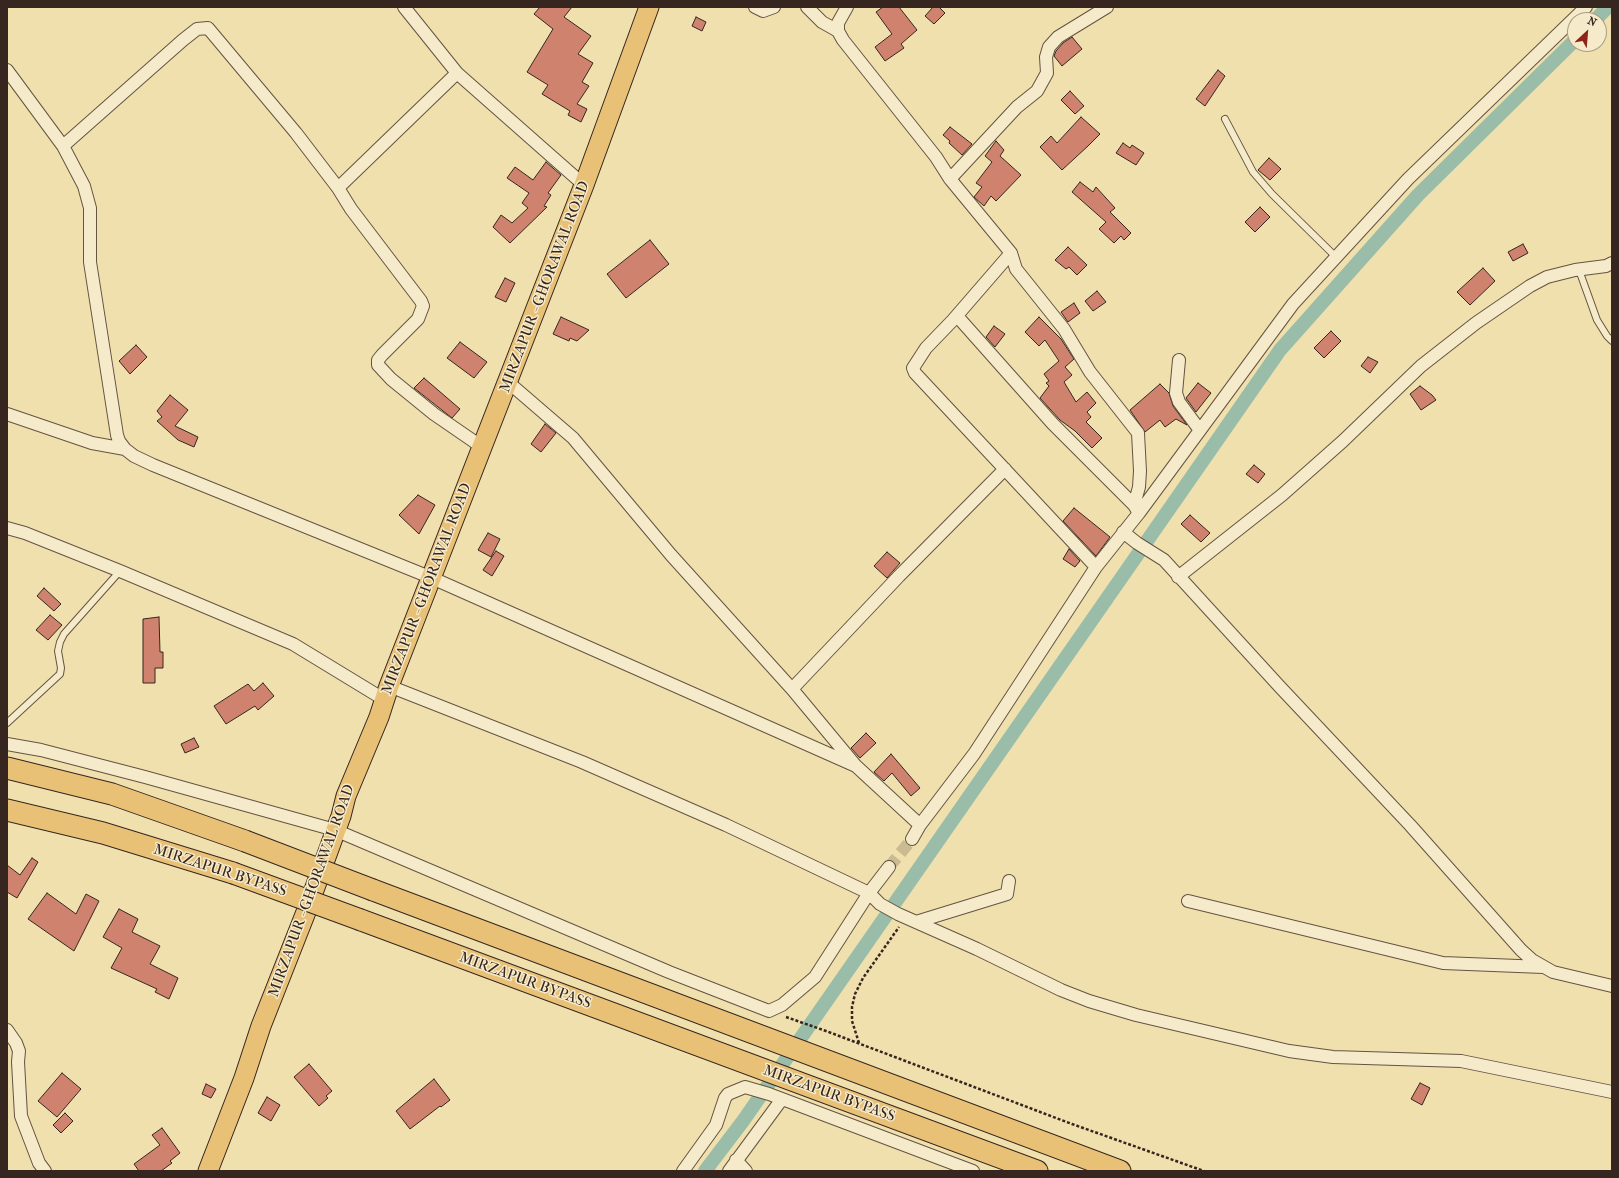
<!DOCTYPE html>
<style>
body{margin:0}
#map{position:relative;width:1619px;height:1178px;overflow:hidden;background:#f0e0ad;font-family:"IM FELL French Canon",serif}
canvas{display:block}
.frame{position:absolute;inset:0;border:8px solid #36261f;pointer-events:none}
.north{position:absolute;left:1567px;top:12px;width:40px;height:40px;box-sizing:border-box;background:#f5ebca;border:1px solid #a99c86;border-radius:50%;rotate:26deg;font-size:11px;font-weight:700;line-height:16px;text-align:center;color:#36261f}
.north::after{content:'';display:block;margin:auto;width:14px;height:18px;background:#8f2418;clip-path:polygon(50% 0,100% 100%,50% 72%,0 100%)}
</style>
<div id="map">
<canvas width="1619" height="1178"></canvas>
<div class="frame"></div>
<div class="north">N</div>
</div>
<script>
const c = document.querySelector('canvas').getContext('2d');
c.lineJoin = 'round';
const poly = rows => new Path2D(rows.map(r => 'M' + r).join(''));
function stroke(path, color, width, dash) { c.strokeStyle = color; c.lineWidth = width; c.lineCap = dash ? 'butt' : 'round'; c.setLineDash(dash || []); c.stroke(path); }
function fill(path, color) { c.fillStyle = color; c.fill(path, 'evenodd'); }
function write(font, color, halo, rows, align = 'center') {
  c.font = font + ' "IM FELL French Canon",serif'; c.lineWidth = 3; c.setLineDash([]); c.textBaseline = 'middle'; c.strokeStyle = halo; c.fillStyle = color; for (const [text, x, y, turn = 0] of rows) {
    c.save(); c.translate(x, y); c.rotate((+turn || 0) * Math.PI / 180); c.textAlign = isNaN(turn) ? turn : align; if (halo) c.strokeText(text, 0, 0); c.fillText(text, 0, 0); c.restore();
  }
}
const canal = poly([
 [1595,20,1608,7],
 [705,1171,743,1121,1280,350,1418,195,1575,40]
]);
const building = poly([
 [540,7,572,7,564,17,591,36,578,54,593,63,582,82,589,86,577,104,587,109,581,122,568,115,570,111,542,94,548,85,527,72,553,29,534,14,540,7],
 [883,7,899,7,917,30,901,44,904,48,885,61,875,47,892,34,876,12,883,7],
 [933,7,939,7,945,13,934,24,925,16,933,7],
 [696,17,706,22,702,31,692,26,696,17],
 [1072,37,1082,49,1062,66,1054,56,1056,51,1063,43,1072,37],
 [1218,70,1225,76,1205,106,1196,99,1218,70],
 [1070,91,1084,106,1075,114,1061,100,1070,91],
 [1081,117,1100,134,1088,146,1062,170,1040,147,1051,136,1057,143,1081,117],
 [950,127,972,144,962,155,949,143,950,141,943,135,950,127],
 [996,141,1004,150,1000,156,1021,175,996,201,991,196,984,206,974,197,982,187,976,183,992,162,985,156,996,141],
 [1123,143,1130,148,1132,145,1144,153,1136,165,1116,153,1123,143],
 [1269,158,1281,169,1270,180,1258,170,1269,158],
 [546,162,561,175,548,193,551,195,544,206,547,207,510,243,493,227,501,215,512,223,528,208,522,203,529,193,507,178,515,167,533,180,546,162],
 [1080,182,1093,192,1096,187,1115,208,1110,212,1131,233,1124,240,1121,236,1114,243,1099,229,1106,222,1072,192,1080,182],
 [1260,207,1270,217,1255,232,1245,222,1260,207],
 [650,240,669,264,626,298,607,274,650,240],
 [1523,244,1528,253,1513,261,1508,252,1523,244],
 [1068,247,1087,265,1077,275,1069,267,1066,269,1055,260,1068,247],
 [1483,268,1495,281,1470,305,1457,292,1483,268],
 [505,278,515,283,506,302,495,297,505,278],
 [1097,291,1106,302,1093,311,1085,301,1097,291],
 [1074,303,1080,313,1068,322,1061,312,1074,303],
 [561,317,589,330,577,341,570,338,569,341,553,334,561,317],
 [1039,317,1061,339,1074,359,1065,367,1072,375,1064,382,1076,402,1087,392,1096,403,1087,412,1091,417,1086,422,1102,438,1092,448,1075,431,1060,420,1040,398,1049,386,1046,383,1049,381,1044,374,1059,361,1045,340,1039,346,1025,332,1039,317],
 [994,326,1005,334,995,347,986,337,994,326],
 [1331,331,1341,341,1324,358,1314,348,1331,331],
 [460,342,487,362,474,378,447,358,460,342],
 [136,345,147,357,130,374,119,361,136,345],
 [1368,357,1378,362,1370,373,1361,366,1368,357],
 [424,378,460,409,452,418,414,388,424,378],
 [1198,383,1211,393,1196,412,1186,398,1198,383],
 [1160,384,1169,393,1173,406,1187,425,1176,419,1165,427,1160,420,1145,432,1130,410,1160,384],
 [1420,386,1432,395,1436,400,1421,410,1410,394,1420,386],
 [170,395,188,410,175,426,198,437,194,447,178,440,157,421,162,417,157,411,170,395],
 [545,424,556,433,541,452,531,444,545,424],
 [1254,465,1265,474,1258,483,1246,474,1254,465],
 [418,495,435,505,419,534,399,515,418,495],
 [1074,508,1110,537,1096,556,1063,521,1074,508],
 [1190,515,1210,533,1201,542,1181,524,1190,515],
 [488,533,500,539,491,557,478,550,488,533],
 [1069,549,1080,561,1075,567,1063,559,1069,549],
 [496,551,504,556,492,576,483,570,496,551],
 [887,552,900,563,887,578,874,566,887,552],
 [44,588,61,604,54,611,37,596,44,588],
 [50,615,62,625,48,640,36,630,50,615],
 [159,617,160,652,163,652,163,668,155,668,155,683,143,683,143,619,159,617],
 [263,683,274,696,258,710,255,706,226,724,214,706,248,684,254,691,263,683],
 [866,733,876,743,860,758,851,748,866,733],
 [194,738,199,747,185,753,181,744,194,738],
 [891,754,920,788,911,796,892,773,884,781,874,772,891,754],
 [32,858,38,862,17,898,7,892,7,865,20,875,32,858],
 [47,893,76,914,86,894,99,901,74,951,28,919,47,893],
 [119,909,138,919,132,932,160,946,150,964,178,978,169,999,155,992,157,989,111,968,122,948,103,937,119,909],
 [309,1064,332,1091,326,1096,328,1098,319,1106,294,1077,309,1064],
 [62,1073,81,1089,57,1117,38,1101,62,1073],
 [434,1079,450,1100,441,1107,440,1106,410,1129,396,1111,434,1079],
 [1420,1083,1430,1088,1422,1105,1411,1099,1420,1083],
 [206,1084,216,1089,211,1098,202,1094,206,1084],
 [267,1097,280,1105,271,1121,258,1113,267,1097],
 [65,1113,73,1121,61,1133,53,1125,65,1113],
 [162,1128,180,1153,170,1161,172,1163,161,1171,139,1171,134,1164,160,1145,152,1135,162,1128]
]);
const minorTunnel = poly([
 [889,867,912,839]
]);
const path = poly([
 [786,1017,826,1031,1072,1124,1204,1171],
 [859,1043,852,1021,852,1007,855,994,863,978,899,927]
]);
const service = poly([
 [1225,119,1253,172,1272,194,1336,257],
 [1579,270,1597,320,1607,336,1612,341],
 [7,723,60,674,61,668,58,651,60,642,64,634,120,571]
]);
const minor = poly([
 [404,7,457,73,584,185],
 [755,7,763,11,774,7],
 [807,7,822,22,838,31],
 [847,7,838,23,838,31,843,40,936,157,950,179,1011,253,1016,269,1064,329,1090,372,1138,433,1140,471,1139,487,1134,505],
 [7,70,63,146,84,186,90,208,90,262,117,435,119,441,125,449,134,456,153,465,432,578,856,766],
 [457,73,338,188,351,209,421,301,423,306,418,319,382,355,378,360,378,365,391,379,434,414,482,447],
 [63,146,183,40,197,29,208,28,296,133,338,188],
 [950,179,1017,107,1037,91,1047,73,1046,57,1049,47,1058,37,1107,7],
 [1011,253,953,320,926,348,913,368,915,373,1096,567],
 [957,316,1053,424,1134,505,1137,510],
 [1179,360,1176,393,1179,402,1199,429],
 [508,382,573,438,671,555,792,689,856,766,920,825],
 [7,414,92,443,125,449],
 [7,528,25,533,120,571,293,644,385,700],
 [1123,532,1137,543,1164,560,1280,687,1410,825,1521,950,1532,960,1553,972,1612,986],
 [1178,577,1282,495,1343,441,1421,366,1476,323,1530,286,1547,277,1575,270,1606,266,1612,263],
 [389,686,582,762,726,825,869,893,880,904,898,914,977,949,1061,990,1089,1001,1136,1015,1289,1051,1333,1057,1461,1061,1612,1092],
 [792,689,899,576,1005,469],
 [7,744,41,750,145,777,335,830,669,972,769,1011,782,1005,815,977,869,893,889,867],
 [912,839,920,825,974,754,1096,567,1139,513,1293,304,1408,179,1586,7],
 [1188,901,1443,963,1543,967],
 [916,922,1007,894,1009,881],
 [7,1030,16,1043,19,1051,18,1062,21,1116,39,1163,45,1171],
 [736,1160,746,1171],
 [683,1171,716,1125,725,1098,728,1094,745,1087,769,1094,973,1171],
 [729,1171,782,1099]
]);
const primary = poly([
 [208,1171,244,1078,261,1026,306,912,341,816,346,796,379,717,389,686,584,185,649,7]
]);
const trunk = poly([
 [7,768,112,794,245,841],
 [7,810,103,833,233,873],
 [373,890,1120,1171],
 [361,920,1037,1171]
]);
const trunkBridge = poly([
 [245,841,373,890],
 [233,873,361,920]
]);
const streetNames = [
 ["MIRZAPUR - GHORAWAL ROAD",545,287,-69],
 ["MIRZAPUR - GHORAWAL ROAD",427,589,-69],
 ["MIRZAPUR BYPASS",220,871,18],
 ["MIRZAPUR - GHORAWAL ROAD",312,891,-70],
 ["MIRZAPUR BYPASS",525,981,20],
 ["MIRZAPUR BYPASS",829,1094,20]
];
stroke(canal, '#9abda9', 14);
fill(building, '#cf836f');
stroke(building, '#36261f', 1);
stroke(minorTunnel, '#cbbb91', 12, [12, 6]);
stroke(service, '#645442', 8);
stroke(minor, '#645442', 14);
stroke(primary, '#36261f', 21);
stroke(trunk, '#36261f', 23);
stroke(path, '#36261f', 2.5, [3, 2]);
stroke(service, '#f5ebca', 6);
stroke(minor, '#f5ebca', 12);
stroke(primary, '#e8c076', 19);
stroke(trunk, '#e8c076', 21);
stroke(trunkBridge, '#36261f', 23, []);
stroke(trunkBridge, '#e8c076', 21);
write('15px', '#36261f', '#f5ebca', streetNames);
</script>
